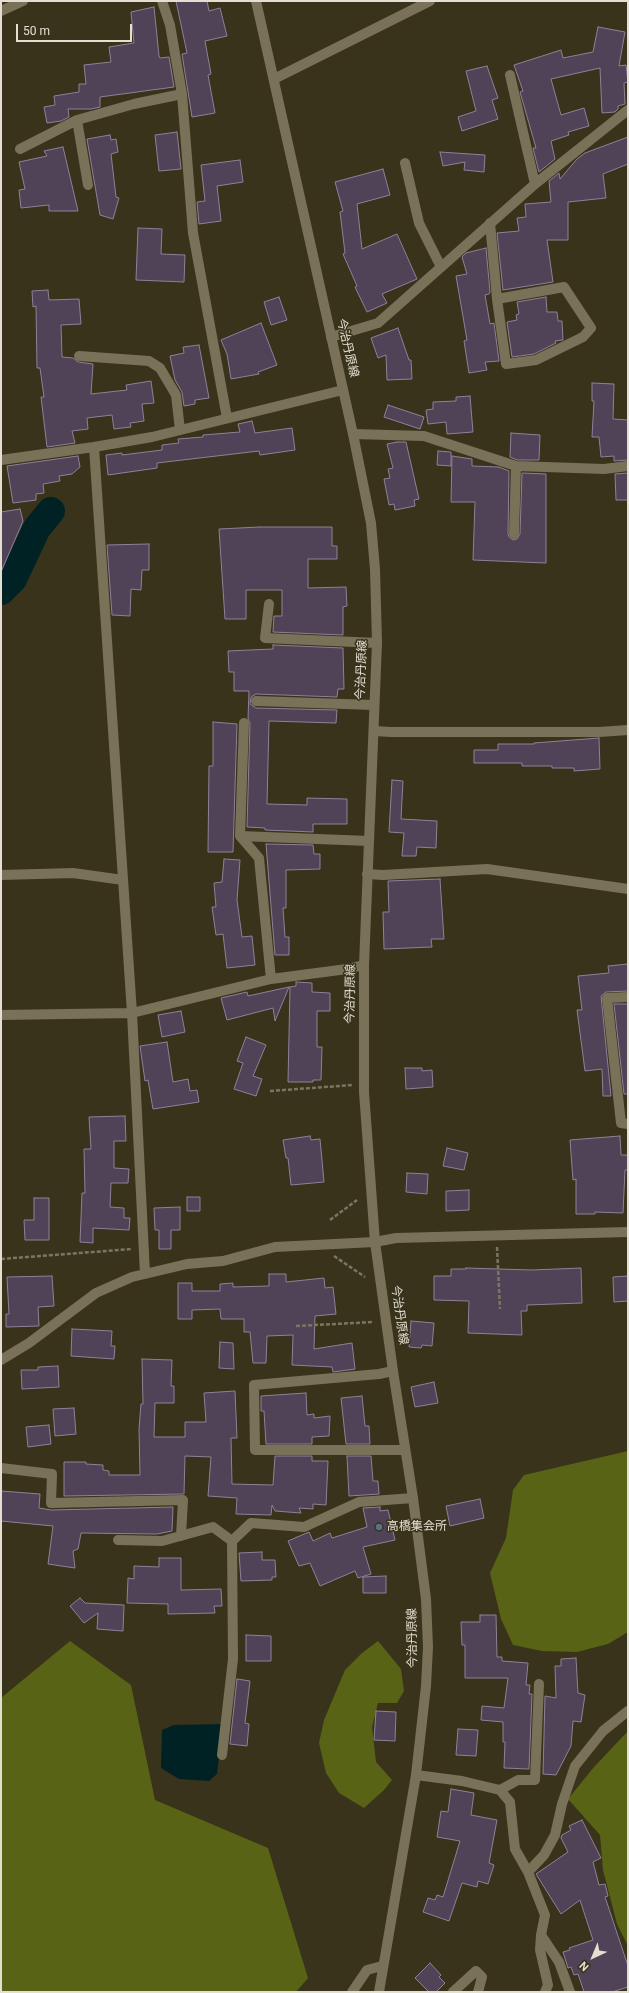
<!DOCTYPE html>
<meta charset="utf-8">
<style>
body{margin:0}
#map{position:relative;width:629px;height:1993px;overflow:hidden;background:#39331c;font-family:Roboto,sans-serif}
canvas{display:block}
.frame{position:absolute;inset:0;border:2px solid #e3dfd1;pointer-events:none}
.north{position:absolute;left:573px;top:1937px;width:40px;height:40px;-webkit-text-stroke:3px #39331c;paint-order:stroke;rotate:224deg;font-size:11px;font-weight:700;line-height:16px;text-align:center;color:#e3dfd1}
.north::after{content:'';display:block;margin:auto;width:14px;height:18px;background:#e3dfd1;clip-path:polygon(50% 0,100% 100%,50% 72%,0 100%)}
.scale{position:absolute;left:16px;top:24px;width:116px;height:18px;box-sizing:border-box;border:2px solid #e3dfd1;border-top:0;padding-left:5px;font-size:12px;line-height:14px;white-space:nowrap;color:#e3dfd1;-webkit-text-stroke:3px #39331c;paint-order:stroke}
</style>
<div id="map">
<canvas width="629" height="1993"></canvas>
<div class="frame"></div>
<div class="north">N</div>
<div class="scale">50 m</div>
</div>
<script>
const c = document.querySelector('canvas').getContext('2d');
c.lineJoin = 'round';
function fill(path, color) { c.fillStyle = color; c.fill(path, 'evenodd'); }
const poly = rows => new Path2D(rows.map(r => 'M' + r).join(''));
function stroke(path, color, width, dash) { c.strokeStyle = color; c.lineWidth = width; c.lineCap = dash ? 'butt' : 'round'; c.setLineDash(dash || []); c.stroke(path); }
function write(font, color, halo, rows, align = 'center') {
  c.font = font + ' Roboto,"Noto Sans JP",sans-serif'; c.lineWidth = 3; c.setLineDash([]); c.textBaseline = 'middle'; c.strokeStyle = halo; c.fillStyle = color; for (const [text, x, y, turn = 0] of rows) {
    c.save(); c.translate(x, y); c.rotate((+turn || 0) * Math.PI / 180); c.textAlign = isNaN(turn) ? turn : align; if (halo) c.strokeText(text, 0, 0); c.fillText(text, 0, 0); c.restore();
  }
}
const forest = poly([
 [628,1451,628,1632,608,1644,577,1652,542,1651,513,1645,501,1619,490,1573,506,1538,513,1490,524,1475],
 [70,1641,131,1685,155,1800,268,1848,308,1978,296,1992,1,1992,1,1698],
 [378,1641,401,1669,404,1691,397,1703,378,1703,372,1727,376,1762,392,1780,384,1790,364,1808,339,1793,326,1773,319,1743,324,1720,345,1670,362,1653],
 [628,1731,628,1946,617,1924,603,1870,600,1835,568,1799,594,1767]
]);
const water = poly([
 [223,1724,217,1774,209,1781,179,1779,161,1768,162,1730,174,1725]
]);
const river = poly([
 [1,591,13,579,37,528,51,511]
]);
const building = poly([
 [176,1,207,1,209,11,220,8,227,36,205,41,211,74,208,75,215,113,192,117,182,54,187,53,176,1],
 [154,7,159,56,160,58,169,57,174,87,100,97,100,107,91,109,68,109,69,117,61,121,47,123,44,107,55,105,54,96,79,92,79,84,86,84,84,65,111,62,109,47,134,43,131,12,154,7],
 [598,27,625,32,619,66,626,65,628,82,624,83,625,104,618,106,618,109,615,112,602,113,600,68,551,79,561,115,584,108,589,126,568,132,569,135,551,141,555,159,539,172,533,148,536,148,520,92,523,91,514,65,561,50,563,58,593,52,598,27],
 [487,66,498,98,492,100,498,119,462,131,458,117,476,111,466,71,487,66],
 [177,132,181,169,159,171,155,135,177,132],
 [110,135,111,140,116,139,118,152,111,154,116,197,119,198,113,219,100,215,87,139,110,135],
 [628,137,628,164,603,174,606,198,568,202,568,240,547,240,553,282,503,290,497,233,519,231,517,218,526,217,525,204,551,202,549,181,559,173,560,179,577,159,585,153,628,137],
 [63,147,78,211,49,211,49,205,21,208,19,190,25,189,19,162,47,156,44,151,63,147],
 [440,152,485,155,484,172,464,170,465,162,443,166,440,152],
 [240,160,243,182,217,186,221,221,199,224,197,202,205,201,201,165,240,160],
 [383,169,390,195,357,204,362,249,397,234,417,279,382,294,387,303,367,312,355,287,357,286,343,254,345,253,340,212,343,211,335,182,383,169],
 [138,228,162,229,161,254,185,255,184,282,136,280,138,228],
 [486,248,490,292,489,294,485,295,490,324,494,323,499,361,485,362,487,370,469,373,464,341,467,340,456,276,467,274,462,257,466,253,486,248],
 [48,290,49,300,79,299,81,324,61,325,62,357,73,358,78,362,93,364,91,394,127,390,126,385,151,381,154,403,142,404,144,421,130,423,131,427,114,429,112,415,87,418,88,429,72,431,75,443,47,447,41,397,44,397,40,368,37,368,36,306,33,307,32,291,48,290],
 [279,297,287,320,271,325,264,302,279,297],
 [546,297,547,312,557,312,558,321,562,321,563,340,555,341,556,343,534,354,512,357,507,322,517,320,516,315,519,314,517,302,546,297],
 [261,323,277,365,258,372,259,374,231,379,227,354,221,340,261,323],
 [398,328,409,360,411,360,412,379,387,380,386,355,378,358,371,338,398,328],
 [199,345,209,398,195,400,195,404,184,406,182,392,175,380,170,356,184,353,183,347,199,345],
 [592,383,614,384,613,419,628,420,628,460,614,461,614,456,601,457,599,437,592,437,594,401,592,401,592,383],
 [470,396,473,432,447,434,446,422,428,424,426,410,433,409,433,402,456,401,456,397,470,396],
 [388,405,424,417,420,429,384,417,388,405],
 [252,421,255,433,292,428,295,450,260,455,259,451,157,463,157,468,108,475,106,455,122,453,122,455,162,450,162,445,179,443,178,439,203,437,203,435,240,432,238,424,252,421],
 [511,433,540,435,539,460,517,460,510,457,511,433],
 [397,442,406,442,419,499,414,500,415,506,395,510,394,504,389,505,384,479,390,478,388,469,393,468,387,444,397,442],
 [438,451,451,452,451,466,437,465,438,451],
 [78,456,80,467,72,474,59,476,60,481,43,484,44,493,36,494,36,500,13,503,7,466,78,456],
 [452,456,472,459,472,466,499,467,509,471,508,534,509,537,513,540,517,539,520,534,522,473,546,474,546,563,473,560,475,502,451,502,452,456],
 [628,473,628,500,616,500,615,474,628,473],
 [20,509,23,521,1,572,1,512,20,509],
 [260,527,332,527,332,546,337,546,337,559,308,559,308,588,346,587,347,606,343,607,343,635,273,632,274,616,282,616,282,590,246,590,246,619,225,619,219,529,260,527],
 [149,544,149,570,142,570,141,590,131,589,130,616,112,615,107,545,149,544],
 [273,645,343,648,344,689,338,689,337,697,256,694,251,697,250,704,256,708,337,710,336,723,269,721,267,804,307,805,307,798,347,799,347,824,313,824,313,832,265,830,265,828,247,827,250,723,248,719,249,691,234,691,234,672,229,672,228,651,273,649,273,645],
 [213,722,237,724,233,852,208,852,209,766,213,766,213,722],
 [599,738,600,769,574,771,574,768,552,768,552,766,522,766,522,763,474,763,474,750,498,750,498,744,534,744,534,743,599,738],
 [392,780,403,781,401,819,437,821,436,848,417,847,416,856,402,856,404,833,389,832,392,780],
 [266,844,313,845,314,854,320,854,320,869,286,870,286,908,283,908,285,937,289,937,289,955,275,955,266,844],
 [224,859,240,860,237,900,242,937,252,936,255,965,227,968,223,934,216,935,212,907,216,907,214,883,222,882,224,859],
 [440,879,444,939,431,939,432,947,384,949,383,912,389,912,388,881,440,879],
 [628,964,628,991,606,992,601,996,611,1096,603,1096,602,1069,585,1071,577,1010,582,1010,578,976,609,973,608,966,628,964],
 [296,982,312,983,312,992,330,993,330,1011,317,1011,317,1047,322,1047,321,1080,313,1080,313,1082,288,1082,290,987,296,986,296,982],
 [289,987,275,1021,273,1008,227,1020,221,998,247,992,248,996,289,987],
 [614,1004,628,1004,628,1094,624,1094,614,1004],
 [181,1011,185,1032,162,1037,158,1015,181,1011],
 [246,1037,266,1045,253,1076,262,1079,256,1096,234,1089,243,1063,237,1061,246,1037],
 [167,1042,173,1082,188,1079,190,1091,197,1090,199,1102,153,1109,148,1080,145,1081,140,1046,167,1042],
 [405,1068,422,1068,422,1071,432,1070,433,1087,406,1089,405,1068],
 [125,1116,126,1141,114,1141,114,1168,129,1169,128,1183,111,1183,110,1207,124,1208,124,1218,130,1218,129,1230,93,1228,93,1243,80,1242,82,1193,85,1193,84,1149,91,1149,89,1117,125,1116],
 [310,1136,311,1140,320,1139,324,1182,291,1185,288,1158,286,1158,283,1140,310,1136],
 [620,1136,621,1155,628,1155,628,1170,625,1170,623,1213,595,1212,595,1214,576,1214,576,1179,573,1180,570,1140,620,1136],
 [447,1148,468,1153,464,1170,443,1166,447,1148],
 [407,1173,428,1174,427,1194,406,1192,407,1173],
 [469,1190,469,1210,446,1211,446,1191,469,1190],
 [187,1197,200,1197,200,1211,187,1211,187,1197],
 [34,1198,49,1198,49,1240,25,1240,24,1220,34,1220,34,1198],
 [180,1207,180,1230,171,1230,171,1249,159,1249,159,1230,155,1230,154,1208,180,1207],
 [466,1268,532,1270,581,1268,582,1303,527,1305,527,1311,521,1311,522,1335,468,1333,469,1301,434,1300,434,1276,451,1276,451,1269,466,1269,466,1268],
 [269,1274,286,1274,286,1282,324,1278,325,1288,333,1287,336,1314,315,1316,314,1349,352,1343,355,1369,333,1372,332,1367,292,1365,293,1335,267,1336,266,1363,253,1363,250,1332,244,1332,244,1319,221,1319,220,1309,192,1310,192,1319,178,1319,178,1283,192,1283,192,1291,220,1291,220,1284,233,1283,233,1287,269,1286,269,1274],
 [52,1276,54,1306,38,1307,39,1326,6,1327,6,1314,9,1314,7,1277,52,1276],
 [628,1276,628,1301,614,1302,613,1277,628,1276],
 [411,1321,434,1323,432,1346,422,1345,421,1348,409,1347,411,1321],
 [72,1329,112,1331,111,1346,115,1346,114,1359,71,1356,72,1329],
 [220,1342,233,1343,234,1369,219,1368,220,1342],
 [142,1359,172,1360,171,1386,174,1386,174,1403,155,1403,154,1437,185,1437,185,1422,206,1422,204,1393,235,1391,237,1438,231,1438,232,1484,273,1485,275,1456,312,1456,312,1461,328,1461,326,1505,313,1504,313,1509,299,1508,301,1513,275,1511,272,1505,271,1515,236,1514,237,1498,208,1496,211,1457,185,1456,184,1494,64,1496,64,1462,86,1462,86,1464,103,1465,103,1470,109,1471,109,1475,140,1475,139,1429,141,1404,143,1404,142,1359],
 [58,1366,59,1387,22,1389,21,1370,38,1370,38,1367,58,1366],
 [434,1382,438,1403,415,1407,411,1387,434,1382],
 [306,1393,307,1415,314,1414,314,1418,330,1416,329,1436,312,1437,312,1444,266,1444,264,1411,261,1411,261,1396,306,1393],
 [362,1396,365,1426,369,1426,370,1444,346,1444,341,1398,362,1396],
 [74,1408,76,1434,55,1436,53,1409,74,1408],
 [49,1425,51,1444,28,1447,26,1427,49,1425],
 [347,1456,371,1456,373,1481,378,1481,379,1494,349,1496,347,1456],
 [1,1491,40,1494,39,1508,51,1510,173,1507,172,1531,157,1534,81,1533,78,1549,73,1551,75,1568,48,1564,53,1526,1,1521,1,1491],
 [480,1499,484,1518,450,1526,446,1506,480,1499],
 [380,1507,380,1511,388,1510,395,1540,363,1547,371,1574,358,1578,355,1571,320,1586,310,1563,299,1566,288,1541,309,1532,313,1541,330,1533,332,1538,367,1527,363,1508,380,1507],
 [262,1552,262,1560,275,1560,276,1577,272,1577,272,1580,241,1581,239,1553,262,1552],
 [159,1558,181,1558,181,1590,221,1589,222,1606,214,1606,215,1613,168,1614,168,1604,127,1603,128,1578,134,1579,134,1566,159,1567,159,1558],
 [386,1576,386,1593,363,1593,363,1577,386,1576],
 [80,1598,85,1603,124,1605,123,1631,97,1629,98,1613,84,1623,70,1606,80,1598],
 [480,1615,496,1615,497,1657,502,1657,502,1661,528,1663,526,1685,530,1685,529,1694,532,1694,529,1769,504,1768,505,1742,503,1742,503,1722,481,1720,482,1706,504,1708,508,1678,465,1678,465,1645,462,1645,461,1622,480,1622,480,1615],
 [246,1635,271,1636,271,1661,246,1661,246,1635],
 [576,1658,578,1693,585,1695,581,1722,573,1721,571,1746,556,1775,543,1774,545,1696,556,1698,555,1666,561,1666,561,1659,576,1658],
 [237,1679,250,1681,245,1723,249,1724,247,1746,230,1744,237,1679],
 [376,1711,396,1712,395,1741,374,1740,376,1711],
 [458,1729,478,1730,476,1756,456,1755,458,1729],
 [451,1789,474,1793,471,1815,497,1820,489,1863,494,1865,488,1884,478,1881,477,1887,462,1883,449,1921,423,1912,428,1898,435,1900,437,1895,443,1897,460,1841,437,1837,441,1811,448,1812,451,1789],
 [582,1820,601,1858,593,1862,599,1885,605,1884,608,1896,605,1897,628,1966,628,1987,612,1992,584,1992,578,1974,574,1975,571,1967,568,1968,563,1952,570,1950,569,1948,593,1940,580,1900,561,1914,536,1874,568,1852,561,1838,562,1835,571,1830,569,1826,582,1820],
 [430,1963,441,1975,439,1977,445,1983,436,1992,429,1992,415,1978,430,1963]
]);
const path = poly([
 [270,1091,353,1085],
 [330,1220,357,1200],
 [497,1247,500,1309],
 [334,1256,365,1277],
 [1,1259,132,1249],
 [296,1326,374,1322]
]);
const minor = poly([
 [162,1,170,25,182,94,193,233,227,418],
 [1,11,23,1],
 [510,75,535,184],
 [274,79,430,1],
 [77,120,88,185],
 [20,149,77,120,134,104,182,94],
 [405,163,419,223,441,267],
 [490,223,497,299,506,364,536,360,583,337,591,328,564,287,497,299],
 [331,337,378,323,535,184,628,110],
 [79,356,149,361,160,368,176,395,180,430],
 [353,434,424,436,516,466,604,469,628,466],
 [94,447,132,1013,145,1274],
 [1,460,94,447,152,437,343,390],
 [514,534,516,466],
 [269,604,265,638,377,643],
 [256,701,374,705],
 [244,723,240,836,259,858,271,979],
 [374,731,391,732,599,732,628,730],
 [240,836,369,841],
 [367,874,383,875,487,869,628,889],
 [1,875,73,873,123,880],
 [628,997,607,998,621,1123,628,1124],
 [1,1015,132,1013,271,979,347,969,364,965],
 [1,1360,29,1343,96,1293,132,1277,187,1264,223,1261,275,1247,375,1242],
 [393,1371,379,1374,254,1385,255,1450,404,1450],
 [1,1468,52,1474,51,1503,183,1500,181,1536],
 [118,1540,162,1541,213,1527,232,1541,251,1523,304,1527,359,1502,413,1498],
 [222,1755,233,1659,232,1541],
 [416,1775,462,1781,500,1790,510,1802,515,1849,528,1872,545,1915,541,1935,559,1962,570,1992],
 [500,1790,518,1780,535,1780,539,1684],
 [528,1872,544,1855,555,1835,562,1804,575,1766,603,1731,628,1711],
 [541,1935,540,1950,548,1985,545,1992],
 [352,1992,367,1970,382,1966],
 [453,1992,476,1971,482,1977,478,1992]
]);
const tertiary = poly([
 [375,1242,396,1238,628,1232]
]);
const secondary = poly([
 [256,1,353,434,371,523,375,569,377,643,364,965,364,1092,375,1242,393,1371,413,1498,426,1599,428,1647,426,1686,416,1775,379,1992]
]);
const markers = [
 [379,1527,4,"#5c6f8a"]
];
const streetNames = [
 ["今治丹原線",347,348,77],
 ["今治丹原線",362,670,-88],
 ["今治丹原線",351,994,-89],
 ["今治丹原線",399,1315,82],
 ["今治丹原線",413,1638,-91]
];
const poiNames = [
 ["高橋集会所",387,1527]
];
fill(forest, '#586315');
fill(water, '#002225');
stroke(river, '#002225', 28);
fill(building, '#504358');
stroke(building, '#8f8198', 1);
stroke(path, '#7b7562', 2.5, [4, 2]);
stroke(minor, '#797259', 10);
stroke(tertiary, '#797259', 10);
stroke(secondary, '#797259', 10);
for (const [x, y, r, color] of markers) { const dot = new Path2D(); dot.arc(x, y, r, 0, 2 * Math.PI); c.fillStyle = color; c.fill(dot); stroke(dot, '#39331c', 1.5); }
write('12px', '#e3dfd1', '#39331c', streetNames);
write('12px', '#e3dfd1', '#39331c', poiNames, 'left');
</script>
